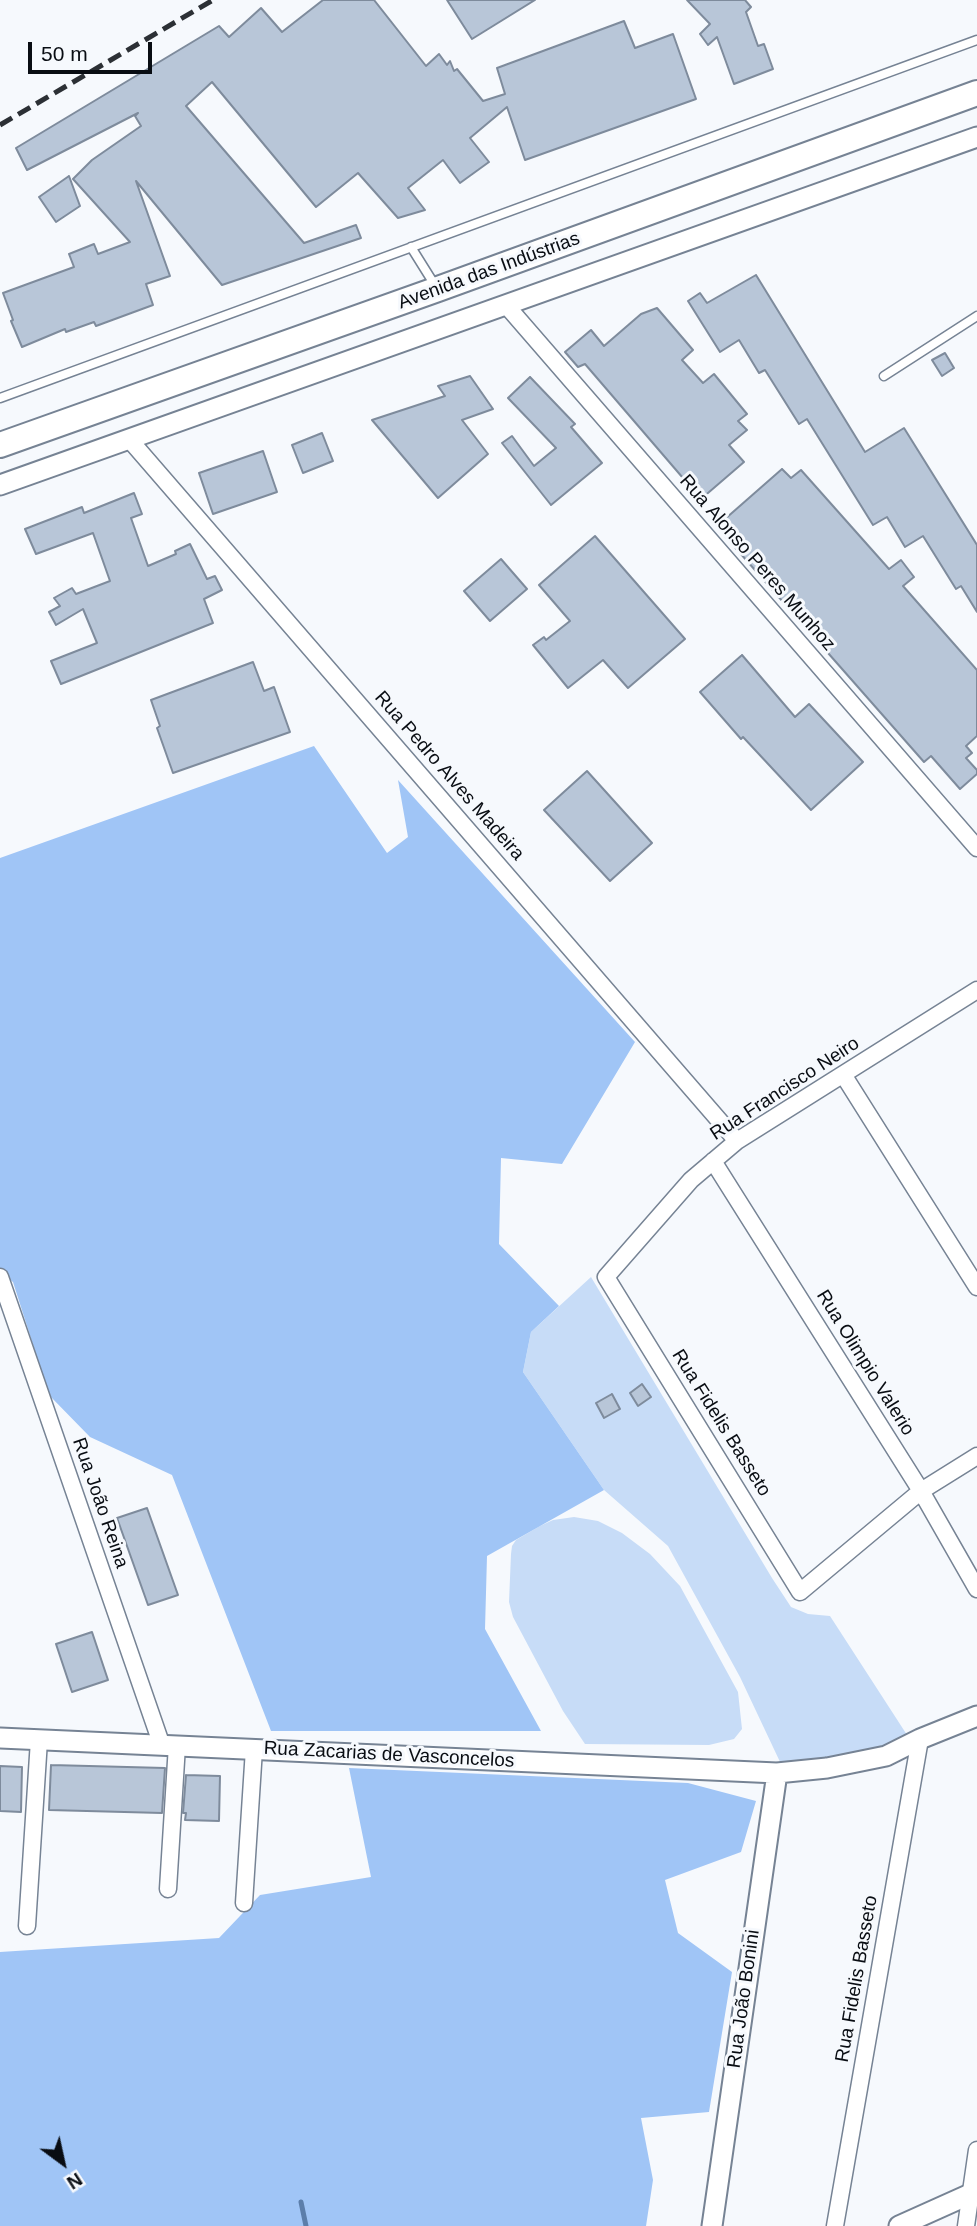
<!DOCTYPE html>
<meta charset="utf-8">
<style>
body{margin:0}
#map{position:relative;width:977px;height:2226px;overflow:hidden;background:#f6f9fd;font-family:Helvetica,sans-serif}
canvas{display:block}
.north{position:absolute;left:28px;top:2128px;width:70px;height:70px;-webkit-text-stroke:5px #f6f9fd;paint-order:stroke;rotate:147deg;font-size:19px;font-weight:700;line-height:28px;text-align:center;color:#090d13}
.north::after{content:'';display:block;margin:auto;width:24px;height:32px;background:#090d13;clip-path:polygon(50% 0,100% 100%,50% 72%,0 100%)}
.scale{position:absolute;left:28px;top:42px;width:124px;height:32px;box-sizing:border-box;border:4px solid #090d13;border-top:0;padding-left:9px;font-size:21px;line-height:24px;white-space:nowrap;color:#090d13;-webkit-text-stroke:5px #f6f9fd;paint-order:stroke}
</style>
<div id="map">
<canvas width="977" height="2226"></canvas>
<div class="north">N</div>
<div class="scale">50 m</div>
</div>
<script>
const c = document.querySelector('canvas').getContext('2d');
c.lineJoin = 'round';
function fill(path, color) { c.fillStyle = color; c.fill(path, 'evenodd'); }
const poly = rows => new Path2D(rows.map(r => 'M' + r).join(''));
function stroke(path, color, width, dash) { c.strokeStyle = color; c.lineWidth = width; c.lineCap = dash ? 'butt' : 'round'; c.setLineDash(dash || []); c.stroke(path); }
function write(font, color, halo, rows, align = 'center') {
  c.font = font + ' Helvetica,sans-serif'; c.lineWidth = 6; c.setLineDash([]); c.textBaseline = 'middle'; c.strokeStyle = halo; c.fillStyle = color; for (const [text, x, y, turn = 0] of rows) {
    c.save(); c.translate(x, y); c.rotate((+turn || 0) * Math.PI / 180); c.textAlign = isNaN(turn) ? turn : align; if (halo) c.strokeText(text, 0, 0); c.fillText(text, 0, 0); c.restore();
  }
}
const green = poly([
 [591,1277,772,1578,791,1607,808,1614,830,1616,909,1738,845,1762,781,1764,740,1677,668,1546,604,1490,523,1372,531,1332],
 [574,1517,598,1521,622,1533,650,1554,680,1586,738,1692,742,1729,734,1739,709,1745,585,1744,563,1711,513,1617,509,1602,511,1554,512,1546,516,1540,540,1526,553,1520]
]);
const forest = poly([
 [314,746,387,853,408,837,398,780,635,1042,562,1164,501,1158,499,1244,559,1306,531,1332,523,1372,604,1490,487,1556,485,1629,541,1731,271,1731,172,1475,90,1437,49,1395,13,1282,0,1272,0,858],
 [349,1768,688,1783,756,1801,741,1852,665,1880,678,1933,732,1972,709,2112,641,2118,653,2180,646,2226,0,2226,0,1952,219,1938,260,1895,371,1877]
]);
const stream = poly([
 [301,2202,306,2226]
]);
const building = poly([
 [323,0,374,0,426,66,439,54,447,65,450,61,454,71,457,69,483,101,505,94,497,68,624,21,635,48,673,34,696,99,525,160,507,107,470,138,489,162,460,183,443,160,408,188,425,210,398,218,358,173,316,207,212,82,186,106,304,243,356,225,361,238,222,285,136,181,170,276,146,284,153,305,96,326,94,322,66,332,65,329,22,347,11,321,13,320,3,293,74,267,69,254,94,244,98,254,130,242,73,179,92,160,141,126,135,116,138,113,27,170,16,148,219,26,229,37,261,8,282,32,323,0],
 [447,0,535,0,472,39,447,0],
 [687,0,745,0,751,7,746,12,758,46,764,44,773,69,734,84,717,37,708,45,700,34,710,24,687,0],
 [69,176,80,206,56,222,39,197,69,176],
 [756,275,865,452,904,428,977,545,977,612,961,586,956,589,923,536,905,547,887,517,873,525,807,419,799,424,765,370,759,373,739,340,720,352,688,301,700,293,707,303,756,275],
 [657,308,693,350,682,360,703,383,714,374,747,414,738,421,747,430,729,445,744,462,701,499,585,364,578,367,565,352,591,330,604,346,641,314,657,308],
 [945,353,954,368,942,376,932,360,945,353],
 [470,376,493,409,462,420,488,454,438,498,372,420,445,396,438,386,470,376],
 [530,377,575,424,571,427,602,463,551,505,502,443,512,436,534,466,556,448,508,398,530,377],
 [322,433,333,461,303,473,292,445,322,433],
 [263,451,277,492,213,514,199,473,263,451],
 [782,469,791,478,801,470,889,569,901,560,914,577,903,586,977,670,977,736,966,746,972,753,966,758,977,770,977,774,960,789,931,756,924,762,725,536,734,529,725,519,782,469],
 [134,493,142,514,131,518,148,566,176,554,175,551,190,544,207,579,215,576,222,590,204,599,213,623,61,684,51,661,97,643,83,609,56,625,49,612,60,606,54,598,72,588,76,594,110,581,93,533,36,554,25,529,82,507,84,513,134,493],
 [595,536,685,639,628,688,603,660,568,688,533,645,544,637,546,640,570,621,539,585,595,536],
 [501,559,527,589,490,621,464,591,501,559],
 [742,655,795,717,809,704,863,762,811,810,743,737,741,739,700,692,742,655],
 [253,662,264,691,274,687,290,732,173,773,157,728,160,726,151,700,253,662],
 [587,771,652,843,610,881,544,810,587,771],
 [642,1384,651,1397,638,1406,630,1393,642,1384],
 [612,1394,620,1409,604,1418,596,1403,612,1394],
 [147,1508,178,1595,148,1605,117,1518,147,1508],
 [92,1632,108,1680,72,1692,56,1644,92,1632],
 [51,1765,165,1768,162,1813,49,1810,51,1765],
 [0,1766,22,1767,21,1812,0,1811,0,1766],
 [186,1775,220,1776,219,1821,185,1820,186,1813,183,1813,186,1775]
]);
const service = poly([
 [411,247,436,287],
 [884,376,977,316],
 [0,398,977,40]
]);
const minor = poly([
 [506,305,977,848],
 [129,439,737,1141],
 [977,990,737,1141,691,1180,606,1277,800,1592,921,1491,977,1456],
 [844,1076,977,1287],
 [713,1161,921,1491,977,1589],
 [0,1277,161,1743],
 [168,1889,177,1745],
 [244,1903,254,1749],
 [27,1926,39,1740],
 [835,2226,920,1739],
 [966,2226,977,2150]
]);
const tertiary = poly([
 [0,485,977,137],
 [0,1738,777,1773,827,1768,886,1756,920,1739,977,1716],
 [712,2226,777,1773],
 [899,2226,977,2191]
]);
const primary = poly([
 [0,445,438,289,977,93]
]);
const rail = poly([
 [0,125,213,0]
]);
const streetNames = [
 ["Avenida das Indústrias",489,271,-20],
 ["Rua Alonso Peres Munhoz",757,563,49],
 ["Rua Pedro Alves Madeira",449,776,49],
 ["Rua Francisco Neiro",785,1089,-33],
 ["Rua Olimpio Valerio",865,1363,58],
 ["Rua Fidelis Basseto",721,1423,58],
 ["Rua João Reina",100,1503,71],
 ["Rua Zacarias de Vasconcelos",389,1755,3],
 ["Rua Fidelis Basseto",857,1979,-80],
 ["Rua João Bonini",744,1999,-82]
];
fill(green, '#c7dcf7');
fill(forest, '#a0c5f6');
stroke(stream, '#5c7eaa', 5);
fill(building, '#b8c6d8');
stroke(building, '#7e8b9c', 2);
stroke(service, '#768394', 11);
stroke(minor, '#768394', 19);
stroke(tertiary, '#768394', 23);
stroke(primary, '#768394', 28);
stroke(service, '#fff', 8);
stroke(minor, '#fff', 16);
stroke(tertiary, '#fff', 19);
stroke(primary, '#fff', 24);
stroke(rail, '#2c3035', 5, [14, 7]);
write('19px', '#090d13', '#f6f9fd', streetNames);
</script>
